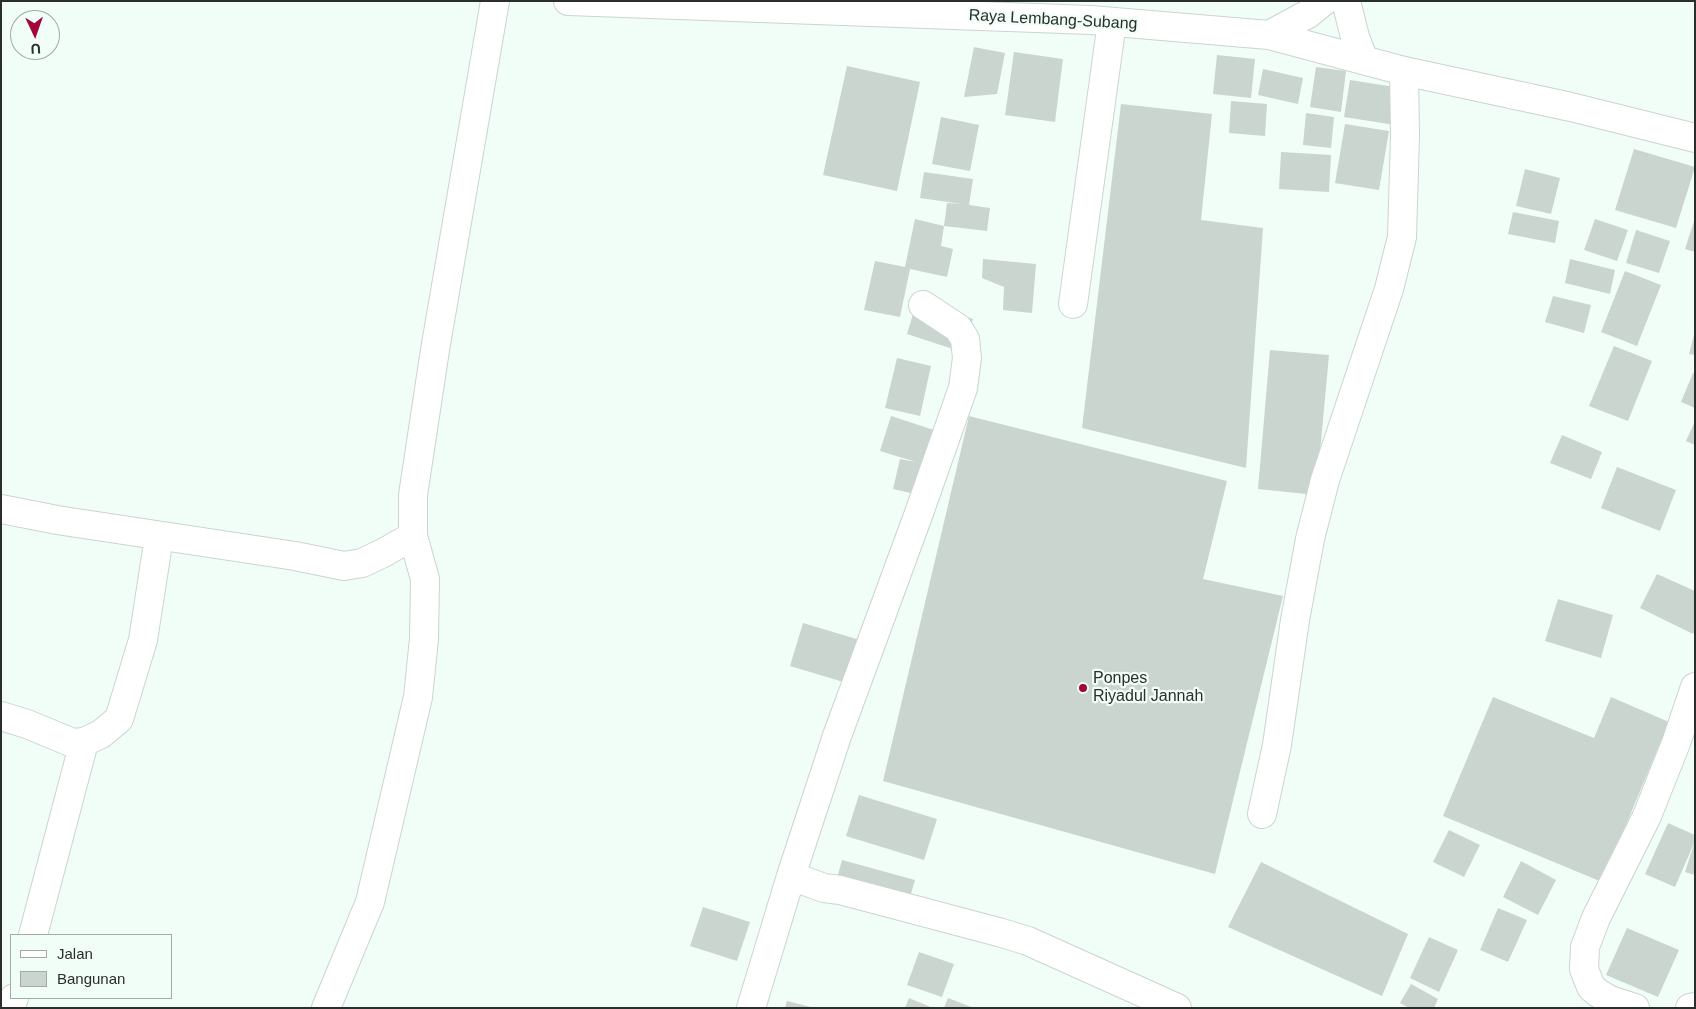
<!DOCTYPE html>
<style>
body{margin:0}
#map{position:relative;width:1696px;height:1009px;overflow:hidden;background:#f1fdf7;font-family:Helvetica,sans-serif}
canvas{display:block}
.frame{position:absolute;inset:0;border:2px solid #2a2e2c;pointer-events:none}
.legend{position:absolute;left:10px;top:934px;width:162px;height:65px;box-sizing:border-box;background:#f1fdf7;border:1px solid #a1aaa6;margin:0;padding:6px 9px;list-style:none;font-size:15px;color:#2a2e2c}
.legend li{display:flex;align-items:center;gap:10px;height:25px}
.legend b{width:25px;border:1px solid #a1aaa6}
.north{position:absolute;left:10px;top:10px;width:50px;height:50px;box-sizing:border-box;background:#f1fdf7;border:1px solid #a1aaa6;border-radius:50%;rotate:177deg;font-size:14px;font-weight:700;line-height:20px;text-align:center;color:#2a2e2c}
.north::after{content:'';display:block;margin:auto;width:18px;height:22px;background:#a2043c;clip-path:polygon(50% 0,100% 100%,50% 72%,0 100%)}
</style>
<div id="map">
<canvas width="1696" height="1009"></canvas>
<div class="frame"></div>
<ul class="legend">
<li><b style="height:6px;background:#fff"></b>Jalan</li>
<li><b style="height:14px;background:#cad5cf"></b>Bangunan</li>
</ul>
<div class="north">U</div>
</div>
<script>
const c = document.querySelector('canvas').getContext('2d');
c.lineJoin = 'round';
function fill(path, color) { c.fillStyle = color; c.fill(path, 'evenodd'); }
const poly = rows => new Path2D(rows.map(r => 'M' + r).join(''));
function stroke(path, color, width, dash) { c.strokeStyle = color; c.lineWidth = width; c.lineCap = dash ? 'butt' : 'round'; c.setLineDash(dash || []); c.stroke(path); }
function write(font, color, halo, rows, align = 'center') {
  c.font = font + ' Helvetica,sans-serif'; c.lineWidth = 4.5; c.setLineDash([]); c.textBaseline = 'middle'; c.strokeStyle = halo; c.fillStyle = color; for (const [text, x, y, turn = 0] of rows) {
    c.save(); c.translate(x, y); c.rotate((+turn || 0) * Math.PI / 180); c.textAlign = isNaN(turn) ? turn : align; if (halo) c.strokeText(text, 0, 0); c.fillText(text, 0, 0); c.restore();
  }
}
const building = poly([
 [974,47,1005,53,997,94,964,97],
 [1014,52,1063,59,1055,122,1005,115],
 [1217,55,1255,59,1251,98,1213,94],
 [847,66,920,82,897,191,823,175],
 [1316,67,1346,71,1341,112,1310,107],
 [1263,69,1303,78,1298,104,1258,95],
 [1350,80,1401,88,1395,125,1344,117],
 [1231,101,1267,104,1265,136,1229,133],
 [1121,104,1212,114,1201,220,1263,228,1246,468,1082,428],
 [1306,113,1334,117,1331,148,1303,145],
 [941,117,979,125,970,171,932,164],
 [1345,124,1389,131,1379,190,1335,183],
 [1634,149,1695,167,1676,228,1615,210],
 [1281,152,1331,155,1329,192,1279,189],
 [1525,169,1560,178,1551,214,1516,206],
 [924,172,973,179,969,205,990,208,987,231,944,226,947,203,962,204,920,198],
 [1513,212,1559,221,1555,243,1508,234],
 [915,219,944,226,941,246,953,249,947,277,910,269,900,317,864,310,875,261,905,267],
 [1595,219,1628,230,1617,261,1584,250],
 [1694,221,1695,221,1695,252,1685,249],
 [1636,230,1670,241,1659,273,1626,263],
 [983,259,1036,264,1032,313,1003,310,1004,287,982,278],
 [1570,259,1615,270,1610,294,1565,283],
 [1625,271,1661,285,1637,346,1601,332],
 [1553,296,1591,305,1584,333,1545,322],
 [917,301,973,319,962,352,907,334],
 [1694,335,1695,335,1695,355,1689,354],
 [1614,346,1652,361,1628,421,1589,406],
 [1270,350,1329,355,1316,495,1258,489],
 [897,358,931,366,920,416,885,408],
 [1693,373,1695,374,1695,408,1681,402],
 [891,416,937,431,915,494,893,489,900,459,916,462,880,451],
 [969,416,1227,481,1203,579,1283,596,1215,874,883,781],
 [1695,421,1695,445,1686,441],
 [1562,435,1602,452,1591,479,1550,463],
 [1617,467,1676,490,1660,531,1601,508],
 [1657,574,1695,591,1695,630,1693,634,1640,608],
 [1558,599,1613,615,1601,658,1545,641],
 [803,623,863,641,850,684,790,666],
 [1493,697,1594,738,1611,697,1669,722,1602,882,1443,816],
 [859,795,937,819,924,860,846,836],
 [1668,823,1695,835,1695,841,1675,887,1645,874],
 [1449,830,1480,845,1464,877,1433,862],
 [1694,844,1695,844,1695,875,1685,872],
 [842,860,915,880,904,918,831,900],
 [1521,861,1556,880,1538,915,1503,897],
 [1261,862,1408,934,1382,996,1228,927],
 [703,907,750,922,737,961,690,946],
 [1498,908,1527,920,1508,962,1480,950],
 [1627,928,1679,950,1658,997,1606,975],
 [1429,937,1458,950,1439,992,1410,978],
 [919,952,954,964,942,997,907,985],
 [1411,984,1438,999,1434,1008,1409,1008,1400,1003],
 [909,998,933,1008,905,1008],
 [948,998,974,1008,944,1008],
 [787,1001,811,1007,811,1008,785,1008]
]);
const minor = poly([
 [1073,304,1112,22],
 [1,509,57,520,295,556,344,566,362,563,383,553,413,536],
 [1,716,27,724,73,743,84,742,101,734,119,719,143,640,159,537],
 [1262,814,1277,745,1295,620,1310,539,1325,480,1389,289,1402,237,1405,135,1404,71],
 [791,876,837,736,919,513,963,388,967,358,965,339,958,328,923,305],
 [33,935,84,742],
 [10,1008,14,998],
 [326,1008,370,902,418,697,424,639,425,579,413,536,413,495,435,350,495,1],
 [751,1008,791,876,824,888,840,890,1002,933,1028,941,1177,1008],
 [1635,1008,1610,1000,1598,993,1591,987,1584,969,1585,947,1596,918,1647,816,1676,743,1695,687],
 [1690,1008,1695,1007]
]);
const major = poly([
 [568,1,1091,20,1269,35,1404,71,1571,107,1695,138],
 [1346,1,1355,37,1364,60],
 [1269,35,1308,14,1324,1]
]);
const markers = [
 [1083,688,5,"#a2043c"]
];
const streetNames = [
 ["Raya Lembang-Subang",1053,20,3]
];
const poiNames = [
 ["Ponpes",1093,679],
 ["Riyadul Jannah",1093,697]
];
fill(building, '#cad5cf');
stroke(minor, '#cad5ce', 30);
stroke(major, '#cad5ce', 30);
stroke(minor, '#fff', 28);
stroke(major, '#fff', 28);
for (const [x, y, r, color] of markers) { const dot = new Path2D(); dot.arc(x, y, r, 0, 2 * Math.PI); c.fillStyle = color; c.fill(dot); stroke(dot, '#f1fdf7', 2); }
write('16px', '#2a2e2c', '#f1fdf7', streetNames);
write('16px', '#2a2e2c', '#f1fdf7', poiNames, 'left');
</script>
